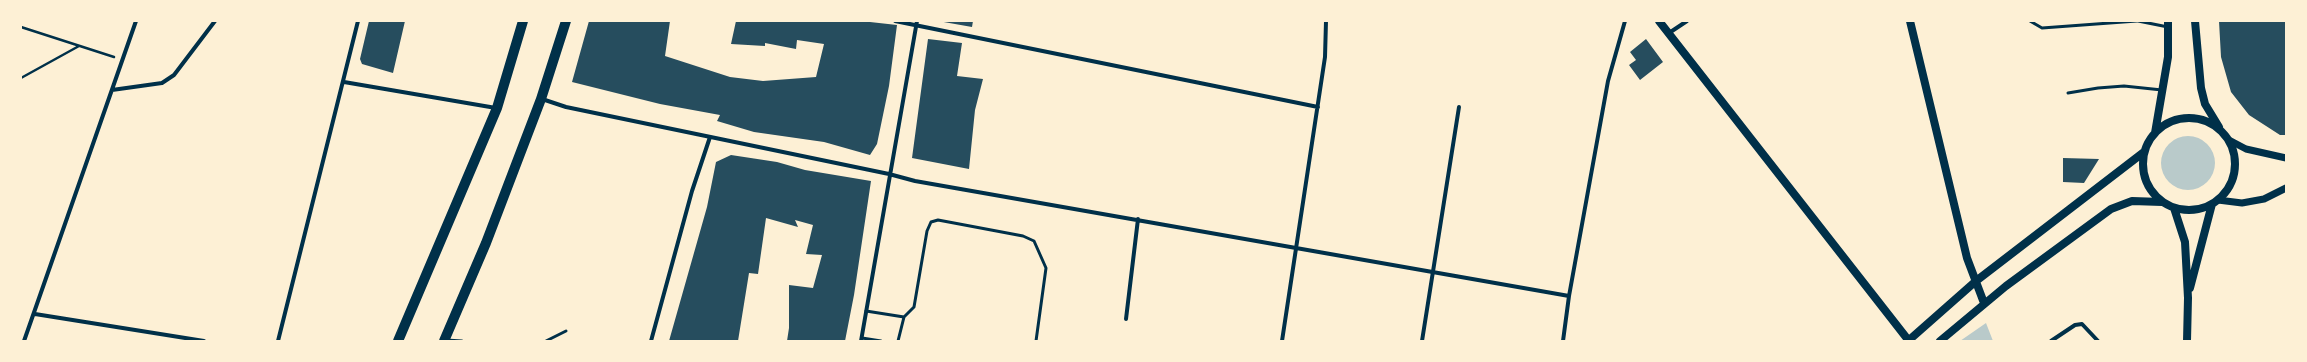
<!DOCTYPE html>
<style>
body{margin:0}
#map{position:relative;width:2307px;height:362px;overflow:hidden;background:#fdf0d5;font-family:Raleway,sans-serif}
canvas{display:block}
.frame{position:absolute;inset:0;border:22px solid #fdf0d5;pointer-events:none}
</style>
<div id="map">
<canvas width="2307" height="362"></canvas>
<div class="frame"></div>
</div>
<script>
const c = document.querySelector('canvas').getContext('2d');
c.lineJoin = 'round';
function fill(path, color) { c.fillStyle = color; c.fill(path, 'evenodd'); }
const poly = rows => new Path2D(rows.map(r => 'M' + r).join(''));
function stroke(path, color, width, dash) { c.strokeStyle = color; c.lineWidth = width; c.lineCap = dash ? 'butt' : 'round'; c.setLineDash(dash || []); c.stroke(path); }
const green = poly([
 '2161 163a27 27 0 1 1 54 0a27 27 0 1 1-54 0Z',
 [1986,323,1993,341,1960,341]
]);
const building = poly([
 [369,21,405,21,393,73,362,64,360,59],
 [589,21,670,21,665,56,730,77,763,81,816,77,824,44,797,40,796,49,765,43,765,46,731,44,736,21,861,21,897,25,889,86,877,144,870,155,824,142,754,132,717,121,720,115,660,104,572,82],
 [938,21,973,21,972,27],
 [2219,21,2286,21,2286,135,2280,135,2249,115,2231,92,2221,57],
 [928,39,962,43,957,76,983,79,975,110,969,169,912,158],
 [1646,39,1663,62,1640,80,1629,65,1636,60,1630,52],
 [731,155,777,162,805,170,871,181,854,295,845,341,787,341,789,328,789,285,813,288,822,255,806,254,813,225,795,220,798,227,766,218,758,274,749,273,738,341,669,341,707,207,716,162],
 [2063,158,2099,159,2084,183,2063,182]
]);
const path = poly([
 [21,27,114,57],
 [21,78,79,46]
]);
const service = poly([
 [2030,21,2042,28,2137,21],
 [2138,21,2168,27],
 [2068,93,2098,88,2124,86,2162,90],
 [866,311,904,317,914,307,927,231,931,222,938,220,954,223,1023,236,1034,241,1046,268,1036,341],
 [862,338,881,341],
 [446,340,462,341],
 [546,341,566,331],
 [898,341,904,317]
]);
const minor = poly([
 [895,21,1318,107],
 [1669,33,1687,21],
 [344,82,496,108],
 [112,90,162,83,174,75,215,21],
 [542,99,566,107,889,174,915,181,1569,296],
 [35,314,204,341],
 [1126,319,1138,219],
 [24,341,136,21],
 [278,341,358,21],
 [651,341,692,191,710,137],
 [861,341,917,21],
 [1282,341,1325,57,1326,21],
 [1422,341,1459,107],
 [1563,341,1569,296,1608,81,1625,21],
 [2051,341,2075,325,2082,324,2098,341]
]);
const tertiary = poly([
 [2229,140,2246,149,2286,158],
 [2218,200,2242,203,2264,199,2286,188]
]);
const secondary = poly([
 [1659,21,1909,341],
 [1910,21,1967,258,1984,303],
 [2195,21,2201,88,2205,104,2219,127],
 '2143 164a46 46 0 1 1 92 0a46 46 0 1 1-92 0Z',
 [2155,133,2168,57,2168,21],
 [2174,208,2185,242,2188,298,2187,341],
 [2190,288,2212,204],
 [1908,341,1976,281,2144,152],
 [1940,341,2006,286,2111,209,2132,201,2162,202]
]);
const primary = poly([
 [398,341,497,108,523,21],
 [444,341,486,243,541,99,566,21]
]);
fill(green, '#b9caca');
fill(building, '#264d5e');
stroke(path, '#003049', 2.5);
stroke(service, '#003049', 3);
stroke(minor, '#003049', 4);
stroke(tertiary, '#003049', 7);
stroke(secondary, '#003049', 8);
stroke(primary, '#003049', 10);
</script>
